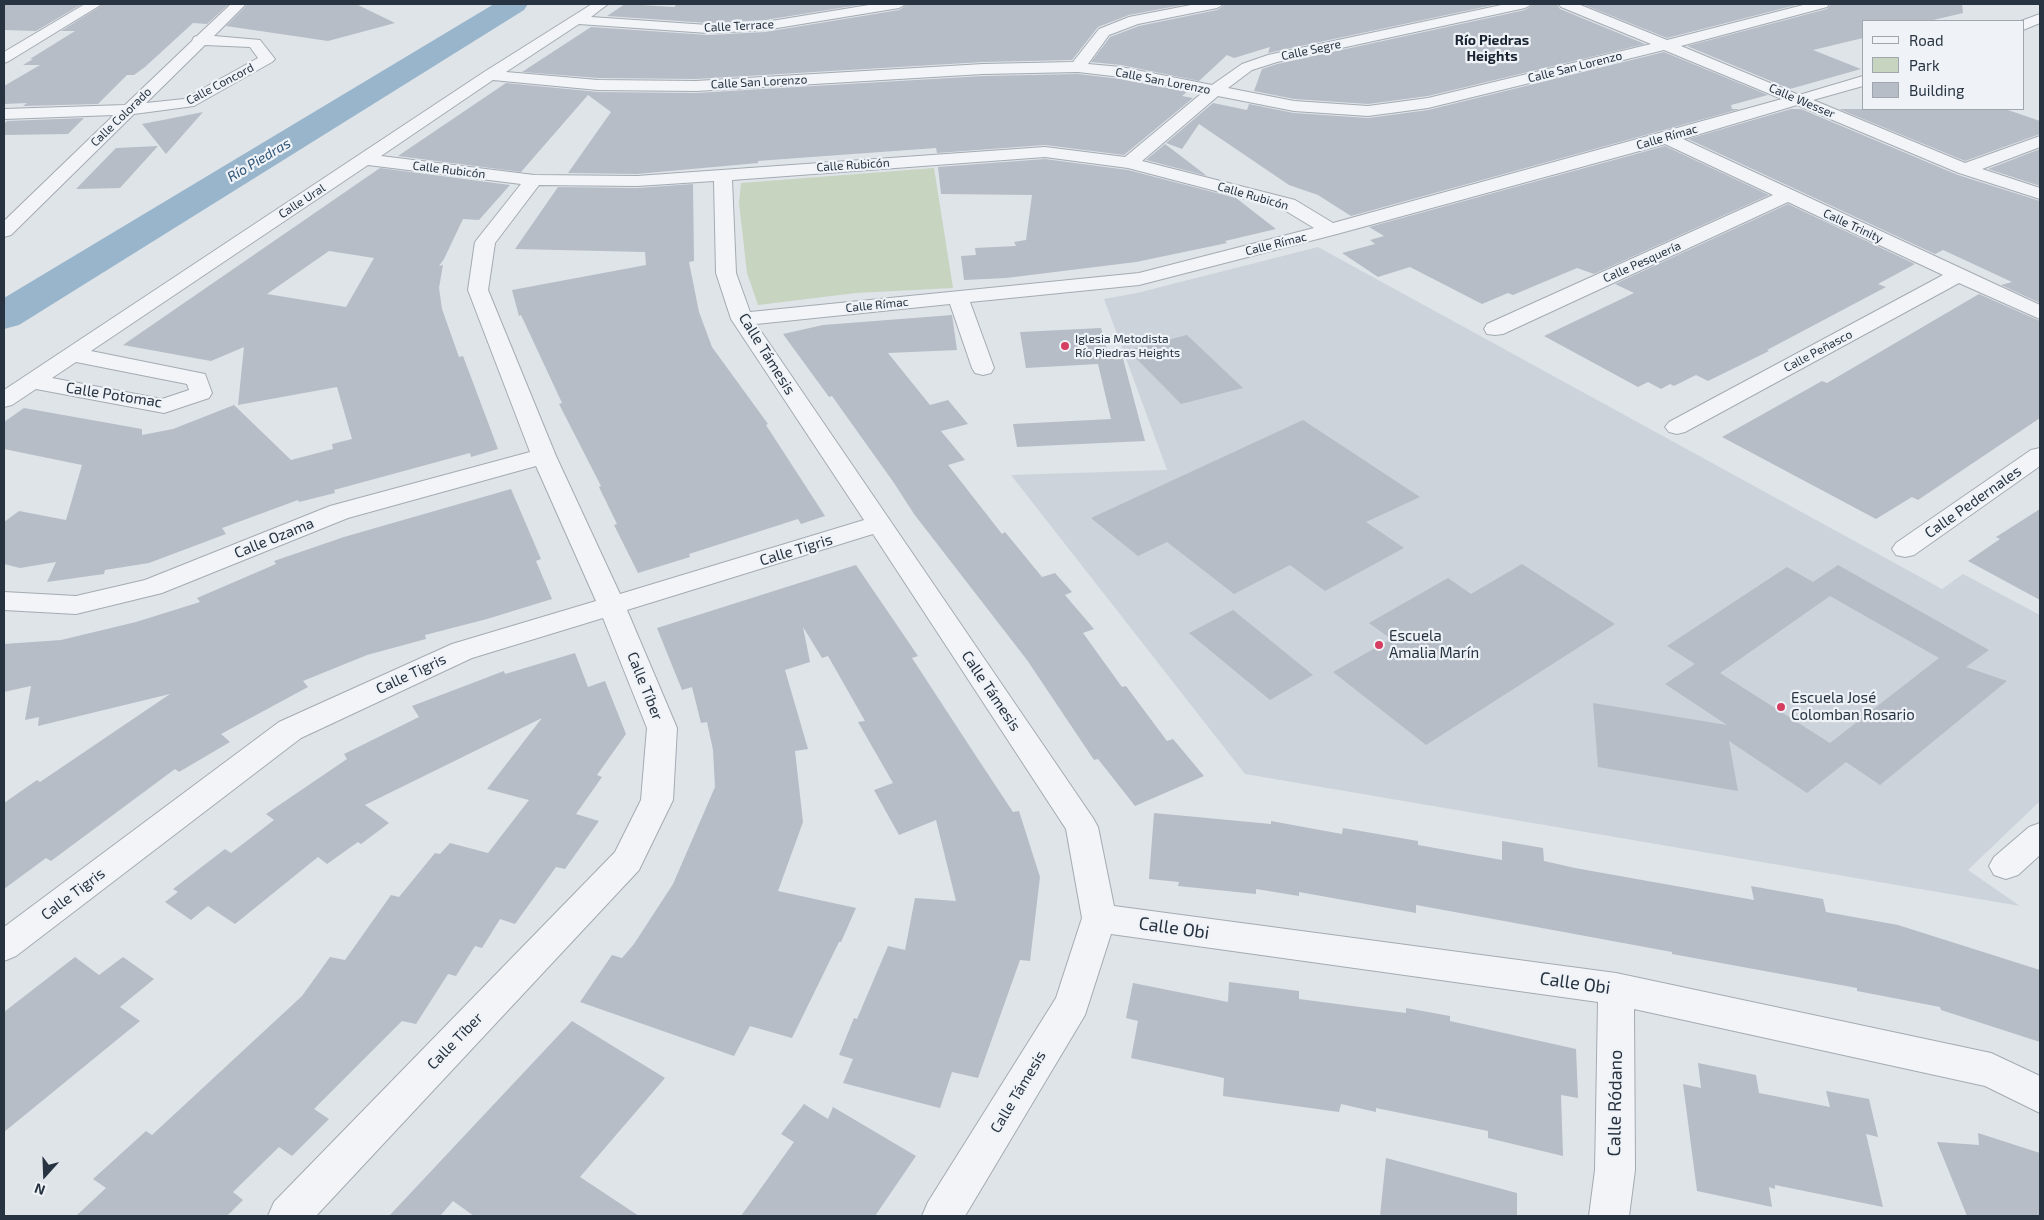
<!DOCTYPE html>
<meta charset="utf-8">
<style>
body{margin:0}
#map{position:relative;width:2044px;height:1220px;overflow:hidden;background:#dfe4e9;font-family:"Exo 2",sans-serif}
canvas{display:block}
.frame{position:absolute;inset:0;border:5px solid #273341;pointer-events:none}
.legend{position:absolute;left:1862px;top:20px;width:162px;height:90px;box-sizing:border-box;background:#eff3f7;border:1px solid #9fa6ae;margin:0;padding:6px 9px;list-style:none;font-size:15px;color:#273341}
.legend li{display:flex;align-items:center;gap:10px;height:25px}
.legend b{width:25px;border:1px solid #9fa6ae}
.north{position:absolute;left:20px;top:1150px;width:50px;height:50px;-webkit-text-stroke:4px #eff3f7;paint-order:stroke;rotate:200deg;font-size:14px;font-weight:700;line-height:20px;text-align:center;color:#273341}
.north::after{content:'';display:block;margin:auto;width:18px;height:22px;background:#273341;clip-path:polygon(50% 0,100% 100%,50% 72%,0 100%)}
</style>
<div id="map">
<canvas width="2044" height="1220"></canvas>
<div class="frame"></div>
<ul class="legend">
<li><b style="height:6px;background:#f2f4f7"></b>Road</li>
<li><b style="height:14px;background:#c6d4c0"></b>Park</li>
<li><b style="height:14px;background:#b6bdc6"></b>Building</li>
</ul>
<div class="north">N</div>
</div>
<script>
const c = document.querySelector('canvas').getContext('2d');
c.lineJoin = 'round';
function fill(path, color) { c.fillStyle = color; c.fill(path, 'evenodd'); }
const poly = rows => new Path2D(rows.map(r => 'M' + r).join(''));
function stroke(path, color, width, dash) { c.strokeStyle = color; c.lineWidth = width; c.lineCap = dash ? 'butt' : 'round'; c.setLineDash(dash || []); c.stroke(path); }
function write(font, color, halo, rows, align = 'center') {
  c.font = font + ' "Exo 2",sans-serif'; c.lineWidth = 4.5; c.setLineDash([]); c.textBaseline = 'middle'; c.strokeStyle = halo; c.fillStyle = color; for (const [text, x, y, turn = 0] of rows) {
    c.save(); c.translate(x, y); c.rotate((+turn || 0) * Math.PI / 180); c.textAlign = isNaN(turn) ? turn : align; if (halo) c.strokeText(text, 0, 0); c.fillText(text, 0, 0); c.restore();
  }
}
const built = poly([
 [1318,247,1942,589,1963,574,2040,615,2040,801,1968,870,2020,906,1245,774,1011,475,1167,470,1104,299,1137,293]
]);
const green = poly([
 [934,168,953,288,856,293,758,305,747,273,739,203,741,183]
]);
const river = poly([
 [494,4,528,4,524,10,19,325,4,329,4,298,494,4]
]);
const building = poly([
 [4,4,82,4,36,31,4,30],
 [104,4,229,4,207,24,193,23,145,67,134,75,127,75,98,104,23,106,27,103,4,104,4,86,40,65,23,65,33,59,30,59,75,31,61,31],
 [248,4,356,4,395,23,328,41,226,26],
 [625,4,674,7,677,4,865,4,765,20,708,23,607,16],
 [908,4,1187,4,1129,15,1098,27,1072,60,983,62,696,79,598,78,522,72,591,27,708,35,765,32,899,10],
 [1226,4,1498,4,1268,53,1270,47,1234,58,1227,55,1199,81,1121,65,1091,62,1110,37,1139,26,1217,10],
 [1534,4,1557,4,1560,9,1645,44,1428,96,1368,104,1294,99,1254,91,1262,69,1277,64,1525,10],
 [1582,4,1800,4,1667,38],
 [1831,4,1962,4,1963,13,1929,21,1863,21,1863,38,1813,50,1861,69,1790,89,1687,46,1827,9],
 [1664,52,1768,95,1731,105,1732,109,1740,109,1351,216,1318,195,1289,185,1199,124,1182,149,1166,143,1213,103,1247,110,1249,104,1294,113,1368,118,1428,110],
 [1078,74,1121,79,1187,92,1182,96,1193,98,1124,155,1045,145,937,153,936,148,784,159,758,161,758,163,637,174,568,173,611,112,588,95,521,172,398,156,506,83,598,92,696,93,983,76],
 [1791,109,1801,109,1958,175,2040,201,2040,303,2001,285,2012,282,1943,250,1935,254,1688,139],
 [1839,109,2005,109,2040,121,2040,134,1965,161],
 [203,112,166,154,142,124,168,119],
 [84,118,68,134,4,135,4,124,7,121],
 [1165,144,1169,147,1207,176,1146,160],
 [158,146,120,188,76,189,116,148],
 [1665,146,1769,195,1594,274,1577,268,1513,295,1508,293,1482,304,1410,267,1378,277,1342,253,1375,244,1370,240,1384,236,1369,227],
 [2040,149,2040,186,1988,169],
 [1045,159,1128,170,1236,198,1276,229,1225,241,1227,243,1136,262,1006,278,964,280,961,256,976,255,975,248,1016,246,1014,242,1026,240,1032,195,941,194,938,167],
 [380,168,510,185,479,220,463,219,444,259,439,266,443,265,439,288,442,309,459,357,463,356,498,449,471,457,470,453,334,490,335,493,299,502,298,500,222,528,226,534,149,563,105,570,104,574,47,582,56,562,20,568,4,564,4,522,19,511,66,520,82,465,4,449,4,422,24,408,142,429,142,435,173,429,234,405,291,460,333,449,332,444,352,439,337,387,238,405,244,347,211,361,123,345],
 [329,251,374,258,346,307,267,294],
 [693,184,694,261,689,262,699,312,712,347,768,424,766,425,825,516,801,524,798,519,689,554,690,557,638,573,614,525,617,524,599,487,601,486,559,404,562,403,521,315,519,316,512,290,646,265,645,252,515,249,558,187,637,188],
 [1788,204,1915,264,1878,284,1886,287,1767,350,1769,351,1708,381,1696,375,1674,386,1670,384,1661,389,1648,382,1638,387,1544,336,1634,293,1615,284],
 [1979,294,2040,321,2040,418,1918,500,1912,497,1876,519,1722,437,1822,381,1827,383],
 [952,315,957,350,888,353,930,405,948,400,968,424,941,431,965,460,948,465,1002,534,1005,532,1042,577,1055,573,1072,592,1065,595,1094,629,1083,633,1122,687,1126,686,1167,741,1173,739,1204,776,1135,806,1098,759,1094,760,1027,660,914,514,894,483,832,396,829,397,783,334,823,325],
 [1101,328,1108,354,1121,351,1145,441,1017,447,1013,424,1111,419,1098,364,1026,368,1020,332],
 [1187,335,1243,388,1181,404,1128,350],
 [1303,420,1420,497,1366,522,1404,548,1325,591,1290,565,1234,594,1167,542,1138,556,1091,518],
 [511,489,541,559,536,561,552,599,487,619,425,635,426,639,367,655,303,681,308,687,221,734,230,742,179,772,175,769,51,861,46,858,4,889,4,803,37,780,40,782,170,694,38,726,39,717,25,720,31,686,4,692,4,644,61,640,136,622,200,602,197,598,276,564,274,561,344,537],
 [2040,509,2040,600,1968,561,2000,539,1996,537],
 [1522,564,1615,624,1426,745,1333,672,1391,639,1369,623,1448,578,1471,594],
 [856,565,918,656,912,658,974,753,1013,812,1019,811,1040,877,1030,961,1020,960,978,1078,952,1072,940,1108,843,1083,853,1059,839,1055,854,1018,857,1019,888,946,905,950,915,898,956,901,936,820,899,835,874,790,893,783,858,722,865,721,828,656,822,658,803,627,810,662,785,670,808,749,795,751,803,822,778,891,856,908,841,942,839,942,792,1038,750,1026,734,1056,580,1002,612,955,622,958,634,944,673,884,715,787,713,750,707,722,701,723,692,687,682,690,657,628],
 [1838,565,1989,650,1966,667,2007,681,1880,785,1846,762,1807,793,1729,741,1738,791,1598,767,1593,703,1727,725,1665,684,1695,664,1667,646,1787,567,1813,582],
 [1830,596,1939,658,1830,743,1720,673],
 [1233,610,1313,675,1270,700,1189,633],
 [575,653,588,687,605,681,626,734,597,775,602,777,576,814,599,821,565,869,556,867,515,924,500,919,482,948,475,946,456,976,448,974,416,1024,402,1021,314,1109,329,1119,292,1156,279,1147,233,1192,243,1200,227,1216,76,1216,106,1188,93,1179,146,1131,152,1135,302,996,330,957,345,960,391,895,399,897,435,853,440,854,450,843,488,853,529,800,487,789,542,718,365,805,389,823,361,844,358,842,327,864,318,857,235,924,208,906,191,920,165,902,178,892,173,889,225,849,231,853,274,820,266,814,347,759,344,754,419,717,412,706,504,671,505,674],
 [1154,813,1271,824,1271,821,1342,834,1343,828,1418,841,1418,845,1502,860,1502,841,1543,848,1544,861,1575,868,1754,900,1751,886,1823,899,1826,912,1898,925,2040,970,2040,1042,1941,1010,1940,1007,1857,991,1857,988,1672,954,1672,952,1504,921,1416,905,1416,913,1299,892,1299,896,1256,889,1256,894,1178,886,1179,882,1149,879],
 [75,957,99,975,123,957,154,979,120,1007,140,1021,4,1132,4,1012],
 [1229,982,1299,991,1299,999,1406,1013,1406,1008,1450,1016,1450,1021,1576,1049,1578,1098,1561,1095,1563,1156,1488,1138,1488,1131,1376,1108,1376,1112,1341,1104,1339,1112,1223,1096,1224,1078,1131,1058,1138,1021,1126,1018,1133,983,1228,1002],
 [572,1021,665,1078,580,1177,639,1216,474,1216,453,1201,440,1216,389,1216],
 [1698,1063,1756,1075,1759,1093,1830,1107,1826,1091,1869,1099,1878,1137,1866,1134,1883,1207,1775,1185,1775,1189,1769,1187,1772,1207,1697,1191,1683,1084,1701,1088],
 [804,1104,828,1119,833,1107,916,1156,875,1216,741,1216,794,1142,781,1134],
 [1978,1133,2040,1153,2040,1216,1967,1216,1937,1142,1979,1145],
 [1386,1158,1517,1193,1517,1216,1380,1216]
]);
const minor = poly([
 [85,4,102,4,9,61,4,63,4,52,85,4],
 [231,4,246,4,214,36,260,40,275,59,272,62,194,106,134,114,11,235,4,237,4,221,114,115,4,119,4,109,125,105,192,41,194,37,197,36,231,4],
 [205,45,250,47,258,58,184,99,146,103,205,45],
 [592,4,608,4,591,17,708,25,765,22,875,4,906,4,899,8,765,30,708,33,579,24,506,72,598,80,696,81,983,64,1073,62,1099,29,1129,17,1196,4,1224,4,1217,8,1138,24,1109,35,1088,64,1121,67,1212,85,1242,64,1268,55,1506,4,1532,4,1525,8,1277,62,1252,70,1228,88,1294,101,1368,106,1428,98,1651,44,1561,7,1559,4,1578,4,1667,40,1807,4,1829,4,1827,7,1681,46,1799,95,1863,76,1863,86,1813,100,1965,163,2040,136,2040,147,1982,169,2040,188,2040,199,1959,173,1797,105,1683,139,2040,305,2040,319,1959,283,1685,432,1677,434,1669,432,1665,427,1669,422,1943,275,1788,202,1503,334,1495,335,1487,334,1484,329,1487,324,1773,195,1665,144,1337,234,1139,285,970,302,994,368,991,373,983,375,975,373,972,368,950,304,756,324,1093,818,1098,827,1114,906,1616,973,1991,1053,2040,1076,2040,1113,1985,1086,1634,1009,1635,1170,1629,1216,1589,1216,1595,1170,1598,1002,1111,934,1085,1015,965,1216,922,1216,928,1202,1056,998,1082,918,1066,829,873,534,627,610,677,728,673,800,639,870,316,1216,268,1216,274,1202,615,852,641,800,647,728,603,618,472,658,301,738,16,956,4,961,4,927,279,722,452,644,596,601,536,466,348,518,162,593,76,614,4,610,4,592,76,596,145,580,330,506,530,452,468,290,475,242,521,184,368,165,91,351,205,374,212,393,209,398,164,413,36,389,12,405,4,407,4,390,484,72,592,4],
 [1664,50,1782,99,1333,223,1295,200,1142,161,1218,96,1294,111,1368,116,1428,108,1664,50],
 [1078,72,1121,77,1202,93,1125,157,1045,147,637,176,534,175,381,156,493,80,598,90,696,91,983,74,1078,72],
 [1045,157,1128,168,1281,208,1314,228,1139,273,750,312,736,273,732,180,1045,157],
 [714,181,716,273,731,319,864,520,620,594,556,456,488,290,495,243,539,185,637,186,714,181],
 [76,362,187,384,189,390,162,399,52,378,76,362],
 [2040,14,2040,23,2023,30,2021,21,2040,14],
 [2040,448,2040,466,1914,555,1905,557,1896,555,1892,549,1896,543,2031,450,2040,448],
 [2040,823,2040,855,2018,875,2006,879,1994,875,1989,866,1994,857,2029,827,2040,823]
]);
const markers = [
 [1065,346,5,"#d53e60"],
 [1379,645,5,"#d53e60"],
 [1781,707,5,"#d53e60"]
];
const farStreetnames = [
 ["Calle Terrace",739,26,-3],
 ["Calle Segre",1311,50,-12],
 ["Calle San Lorenzo",1575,67,-14],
 ["Calle San Lorenzo",1163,81,11],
 ["Calle San Lorenzo",759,82,-3],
 ["Calle Concord",220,84,-28],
 ["Calle Wesser",1802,101,23],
 ["Calle Colorado",121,117,-44],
 ["Calle Rímac",1667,137,-16],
 ["Calle Rubicón",853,165,-4],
 ["Calle Rubicón",449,170,7],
 ["Calle Rubicón",1253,196,16],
 ["Calle Ural",302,201,-33],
 ["Calle Trinity",1853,226,25],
 ["Calle Rímac",1276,244,-14],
 ["Calle Pesquería",1642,262,-24],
 ["Calle Rímac",877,305,-6],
 ["Calle Peñasco",1818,351,-28]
];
const farPoinames = [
 ["Iglesia Metodista",1075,339],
 ["Río Piedras Heights",1075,353]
];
const farNeighbourhoodnames = [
 ["Río Piedras",1492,40],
 ["Heights",1492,56]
];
const farWaternames = [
 ["Río Piedras",259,160,-31]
];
const streetNames = [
 ["Calle Támesis",767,354,58],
 ["Calle Potomac",114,395,9],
 ["Calle Pedernales",1973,502,-35],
 ["Calle Ozama",274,538,-22],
 ["Calle Tigris",796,550,-17],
 ["Calle Tigris",411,674,-25],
 ["Calle Tíber",645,686,68],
 ["Calle Támesis",991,691,56],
 ["Calle Tigris",73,894,-37],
 ["Calle Tíber",455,1041,-46],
 ["Calle Támesis",1018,1092,-59]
];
const poiNames = [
 ["Escuela",1389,636],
 ["Amalia Marín",1389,653],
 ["Escuela José",1791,698],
 ["Colomban Rosario",1791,715]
];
const nearStreetnames = [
 ["Calle Obi",1174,928,8],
 ["Calle Obi",1575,983,8],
 ["Calle Ródano",1615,1103,-89]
];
fill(built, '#cdd3db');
fill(green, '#c6d4c0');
fill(river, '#98b5cb');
fill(building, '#b6bdc6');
stroke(minor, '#a4abb3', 2);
fill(minor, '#f2f4f7');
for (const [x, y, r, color] of markers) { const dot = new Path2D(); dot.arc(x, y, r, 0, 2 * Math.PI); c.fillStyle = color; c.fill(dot); stroke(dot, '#eff3f7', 2); }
write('12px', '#273341', '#eff3f7', farStreetnames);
write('12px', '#273341', '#eff3f7', farPoinames, 'left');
write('bold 14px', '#1a2432', '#eff3f7', farNeighbourhoodnames);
write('italic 14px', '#2f5577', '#eff3f7', farWaternames);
write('15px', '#273341', '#eff3f7', streetNames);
write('15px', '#273341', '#eff3f7', poiNames, 'left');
write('18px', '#273341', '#eff3f7', nearStreetnames);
</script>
